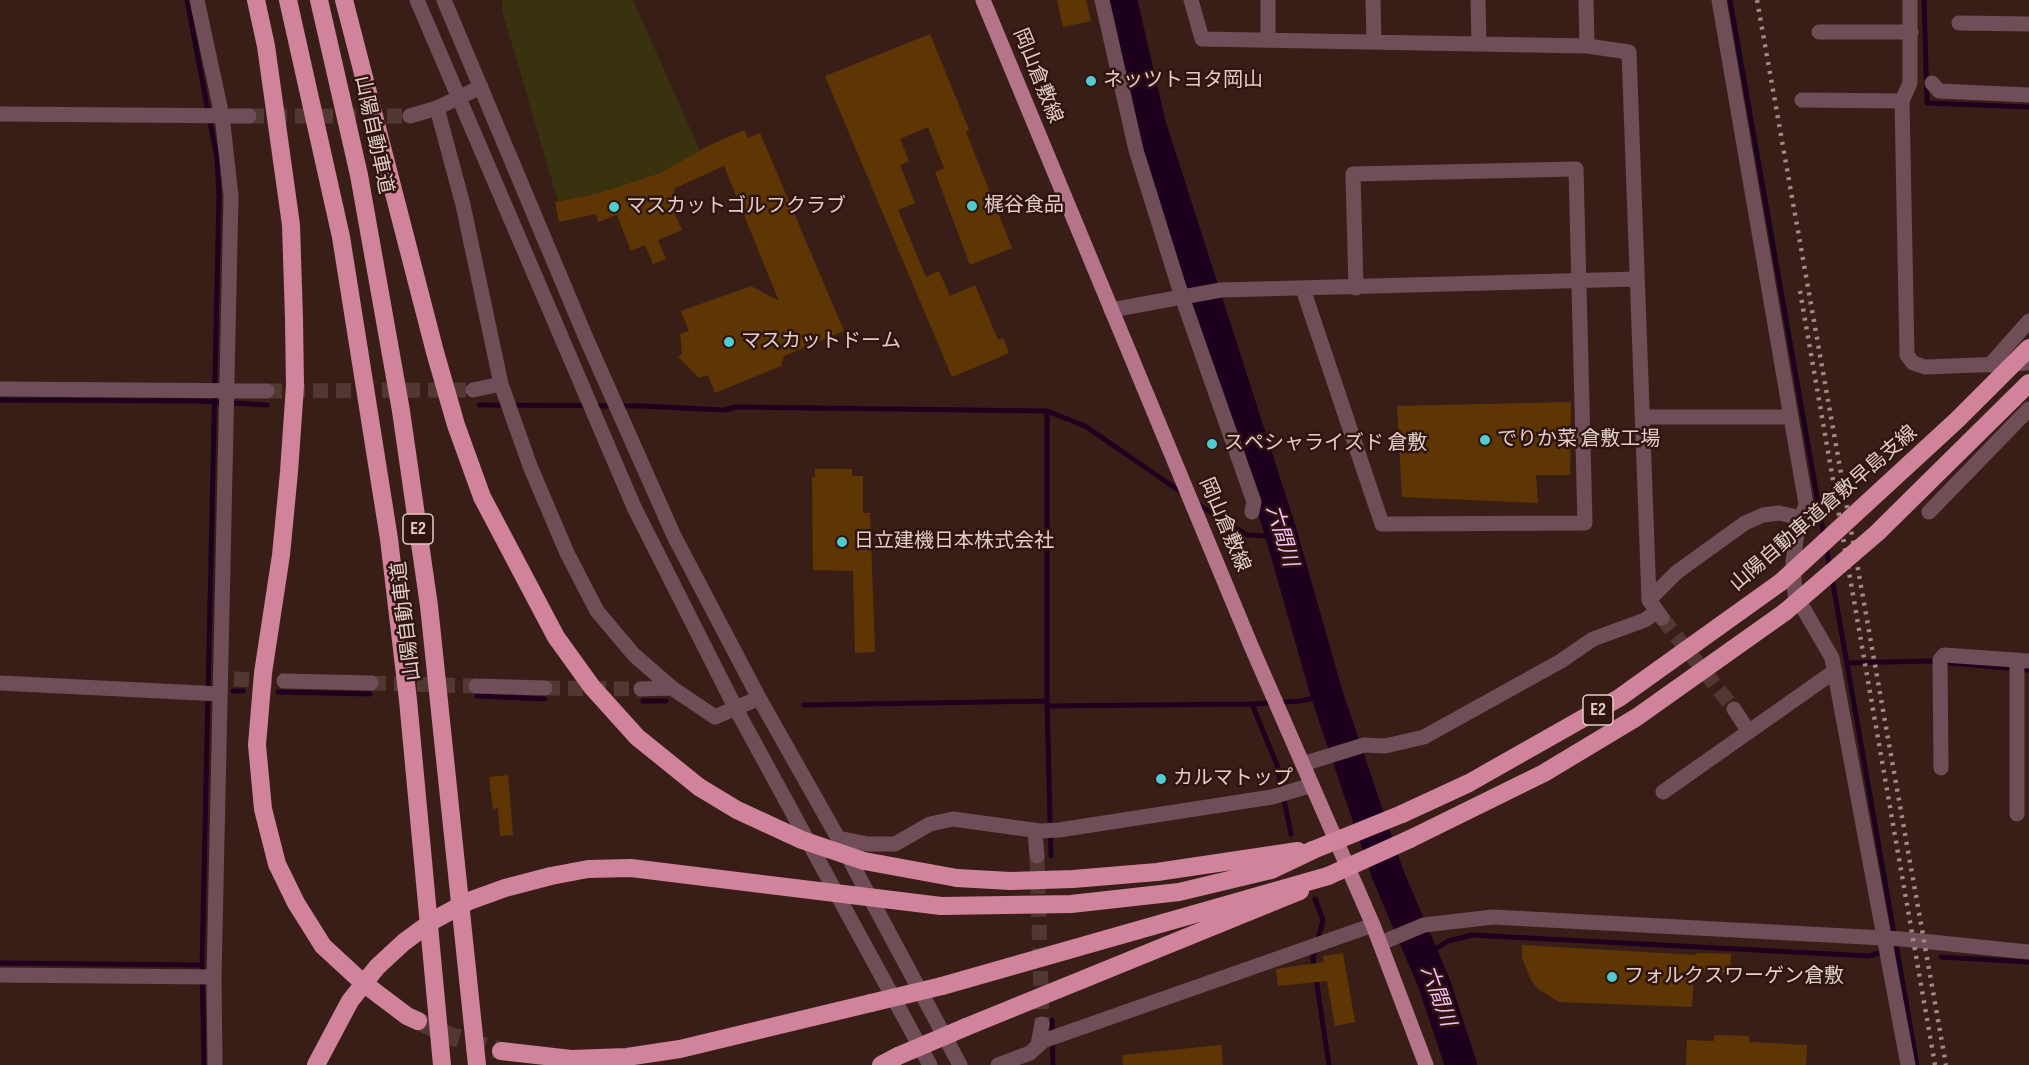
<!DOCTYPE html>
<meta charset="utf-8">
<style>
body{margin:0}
canvas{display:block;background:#391e18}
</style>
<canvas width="2029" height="1065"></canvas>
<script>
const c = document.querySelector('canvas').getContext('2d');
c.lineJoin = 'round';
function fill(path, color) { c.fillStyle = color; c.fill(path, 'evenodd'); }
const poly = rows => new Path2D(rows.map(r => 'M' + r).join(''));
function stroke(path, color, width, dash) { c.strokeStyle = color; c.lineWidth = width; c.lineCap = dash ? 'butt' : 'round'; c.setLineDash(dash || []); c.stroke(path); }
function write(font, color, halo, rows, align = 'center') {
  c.font = font + ' "Sofia Sans Condensed","Noto Sans JP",sans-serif'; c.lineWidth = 5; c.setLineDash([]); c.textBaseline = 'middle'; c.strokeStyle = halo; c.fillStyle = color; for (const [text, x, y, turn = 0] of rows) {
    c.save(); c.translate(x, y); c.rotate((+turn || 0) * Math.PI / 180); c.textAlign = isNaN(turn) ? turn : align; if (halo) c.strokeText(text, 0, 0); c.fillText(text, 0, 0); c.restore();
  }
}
const green = poly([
 [502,0,633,0,700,151,660,173,599,193,558,201,502,10]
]);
const stream = poly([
 [187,0,217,158,219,196,202,965,204,1065],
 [1730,0,1824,536],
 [1924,0,1927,103,2029,107],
 [0,400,198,401,267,405],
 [479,405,642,406,724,410,735,407,1047,411,1085,426,1184,494],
 [1047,411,1047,701,1051,856],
 [1196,503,1247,535,1266,536,1280,530],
 [1826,545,1830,569],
 [1832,578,1917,1065],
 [1847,663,1929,661,2029,670],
 [233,691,243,691],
 [278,692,370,694],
 [477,696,545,699],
 [643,701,666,701],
 [1252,704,1301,701,1327,695],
 [804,705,1047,701],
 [1047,706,1252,704,1277,765,1291,834],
 [1315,899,1323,920,1313,958,1329,1065],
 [1423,957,1448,941,1472,935,1869,956,1885,951],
 [1941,957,2029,962],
 [0,963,202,965],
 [1052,1020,1053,1065]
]);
const river = poly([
 [1121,0,1150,125,1280,530,1327,695,1388,875,1434,983,1461,1065]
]);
const building = poly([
 [1057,0,1086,0,1091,21,1063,27],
 [930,34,969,130,966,132,1012,248,970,265,935,172,944,168,928,127,900,139,909,161,900,165,915,203,898,210,926,277,939,271,950,296,975,285,998,340,1003,338,1009,353,952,377,825,76],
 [744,130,748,138,760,133,844,331,784,356,781,366,715,393,708,375,699,378,678,357,682,354,680,334,689,331,681,311,751,286,779,301,724,166,675,188,671,205,682,230,658,240,666,259,653,264,645,245,631,251,617,215,598,222,596,214,559,222,555,202,599,193,660,173,710,145],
 [1571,402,1570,475,1536,475,1538,503,1402,497,1397,406],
 [815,469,852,469,852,476,863,476,863,513,870,513,875,652,855,653,853,571,813,570,812,477,815,477],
 [508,775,513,835,500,836,498,808,493,809,489,777],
 [1522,945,1696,955,1697,953,1731,954,1730,973,1694,971,1692,1007,1559,1002,1538,989,1531,980,1522,958],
 [1343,953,1355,1022,1335,1026,1327,981,1278,986,1276,969,1324,962,1323,956],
 [1714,1035,1749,1036,1749,1042,1807,1045,1806,1065,1686,1065,1687,1040,1714,1041],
 [1221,1045,1223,1065,1123,1065,1122,1055]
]);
const minorTunnel = poly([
 [249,116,410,116],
 [267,391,473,390],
 [1662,618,1734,709],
 [234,679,284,681],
 [371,683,476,686],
 [545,688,641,689],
 [1037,856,1042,1024]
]);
const highwayTunnel = poly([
 [418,1021,450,1036,501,1051]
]);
const minor = poly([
 [197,0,222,116,231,196,214,977,215,1065],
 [417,0,634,507,736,709,930,1065],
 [444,0,586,338,674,536,759,698,838,838,960,1065],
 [1102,0,1136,150,1182,297,1254,502,1252,512],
 [1191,0,1202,39,1587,46,1586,0],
 [1268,0,1268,40],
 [1373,0,1374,42],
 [1478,0,1479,44],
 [1719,0,1806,504,1797,533,1793,562,1795,594,1832,658,1908,1065],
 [1959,23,2029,24],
 [1819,32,1911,32],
 [1587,46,1629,52,1649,600,1662,618],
 [1932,83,1939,91,2029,95],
 [481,87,437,108,463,205,501,384,530,466,567,553,597,611,634,655,672,688,715,717,759,698],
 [1802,100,1902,101,1910,83,1910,0],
 [1902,101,1907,355,1913,363,1925,367,2029,363],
 [0,114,249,116],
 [410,116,437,108],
 [1303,289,1382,524,1585,523,1576,169,1353,174,1356,288],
 [1111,310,1221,290,1637,279],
 [1990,365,2029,321],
 [0,389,267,391],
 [473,390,501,384],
 [1643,417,1791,417],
 [1929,512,2029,409],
 [1649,600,1677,572,1745,523,1763,515,1779,513,1802,518],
 [284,681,371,683],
 [0,683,220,694],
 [476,686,545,688],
 [641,689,672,688],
 [1734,709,1749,732],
 [1303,764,1364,745,1385,746,1424,737,1561,661,1593,639,1645,620,1657,611],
 [1941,768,1940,660,1944,655,2029,661],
 [1663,792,1835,671],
 [2017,814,2017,660],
 [1035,830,1037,856],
 [838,838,868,844,895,844,930,824,953,819,1040,831,1059,830,1272,797,1312,785],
 [1381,943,1424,925,1493,917,1902,939,2029,952],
 [0,975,214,977],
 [1038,1045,1042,1024],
 [998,1065,1030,1053,1043,1041,1373,925]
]);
const major = poly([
 [983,0,1252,648,1373,925,1426,1065]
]);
const highway = poly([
 [256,0,266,46,291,225,294,319,295,386,289,472,281,555,263,673,257,745,263,809,277,864,296,903,323,946,362,982,407,1016,418,1021],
 [288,0,341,237,389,539,408,700,442,1065],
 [319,0,359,175,401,411,429,606,477,1065],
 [344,0,435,352,456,425,482,497,556,637,592,687,637,737,699,787],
 [1402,814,1469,783,1619,698,1781,582],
 [1410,839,1544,773,1637,717,1785,612],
 [957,878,1010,881,1073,879,1157,872,1298,851],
 [941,906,1071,904,1179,892,1271,870,1313,850],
 [942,986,1328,876],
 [966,1027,1300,891],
 [501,1051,571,1059,627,1057,680,1049,871,1003],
 [881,1065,898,1056]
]);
const rail = poly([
 [1757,0,1946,1065],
 [1800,291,1935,1065]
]);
const highwayBridge = poly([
 [1781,582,1957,420,2029,348],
 [1785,612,1877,533,2029,383],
 [699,787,737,810,802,840,864,861,957,878],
 [1313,850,1402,814],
 [1328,876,1410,839],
 [871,1003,942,986],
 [898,1056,966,1027],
 [316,1065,350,1001,377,967,404,942,434,920,469,901,505,888,551,876,588,869,631,868,941,906]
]);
const markers = [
 [1091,81,6,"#51ccd1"],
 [972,206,6,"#51ccd1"],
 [614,207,6,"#51ccd1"],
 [729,342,6,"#51ccd1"],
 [1485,440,6,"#51ccd1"],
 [1212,444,6,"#51ccd1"],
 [842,542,6,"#51ccd1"],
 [1161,779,6,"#51ccd1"],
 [1612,977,6,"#51ccd1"]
];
const shields = [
 [418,529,30],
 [1598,710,30]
];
const shieldNames = [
 ["E2",418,529],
 ["E2",1598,710]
];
const streetNames = [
 ["岡山倉敷線",1037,76,68],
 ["山陽自動車道",373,135,78],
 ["山陽自動車道倉敷早島支線",1824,509,-41],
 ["岡山倉敷線",1224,525,67],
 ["山陽自動車道",407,621,-97]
];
const poiNames = [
 ["ネッツトヨタ岡山",1103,81],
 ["梶谷食品",984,206],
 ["マスカットゴルフクラブ",626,207],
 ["マスカットドーム",741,342],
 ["でりか菜 倉敷工場",1497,440],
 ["スペシャライズド 倉敷",1224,444],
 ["日立建機日本株式会社",854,542],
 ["カルマトップ",1173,779],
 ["フォルクスワーゲン倉敷",1624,977]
];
const waterNames = [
 ["六間川",1281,536,73],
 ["六間川",1437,996,70]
];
fill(green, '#39320f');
stroke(stream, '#1c001e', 5);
stroke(river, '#1c001e', 32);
fill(building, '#5d3604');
stroke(minorTunnel, '#523833', 15, [15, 8]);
stroke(highwayTunnel, '#523833', 18, [18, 9]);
stroke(minor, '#6f4e58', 15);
stroke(major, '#b57489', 15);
stroke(highway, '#d1839c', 18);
stroke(rail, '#a08a85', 4.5, [3, 6]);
stroke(highwayBridge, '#d1839c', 18);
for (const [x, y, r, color] of markers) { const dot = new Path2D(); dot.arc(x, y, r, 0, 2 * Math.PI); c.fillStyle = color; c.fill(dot); stroke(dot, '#2f140f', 2); }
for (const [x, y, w] of shields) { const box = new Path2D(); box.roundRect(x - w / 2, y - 15, w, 30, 4.5); c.fillStyle = '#2f140f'; c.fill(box); stroke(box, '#e1cdc9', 1.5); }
write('bold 18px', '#e1cdc9', null, shieldNames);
write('20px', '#e1cdc9', '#2f140f', streetNames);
write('20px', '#e1cdc9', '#2f140f', poiNames, 'left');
write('italic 21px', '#fabefb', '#2f140f', waterNames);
</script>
